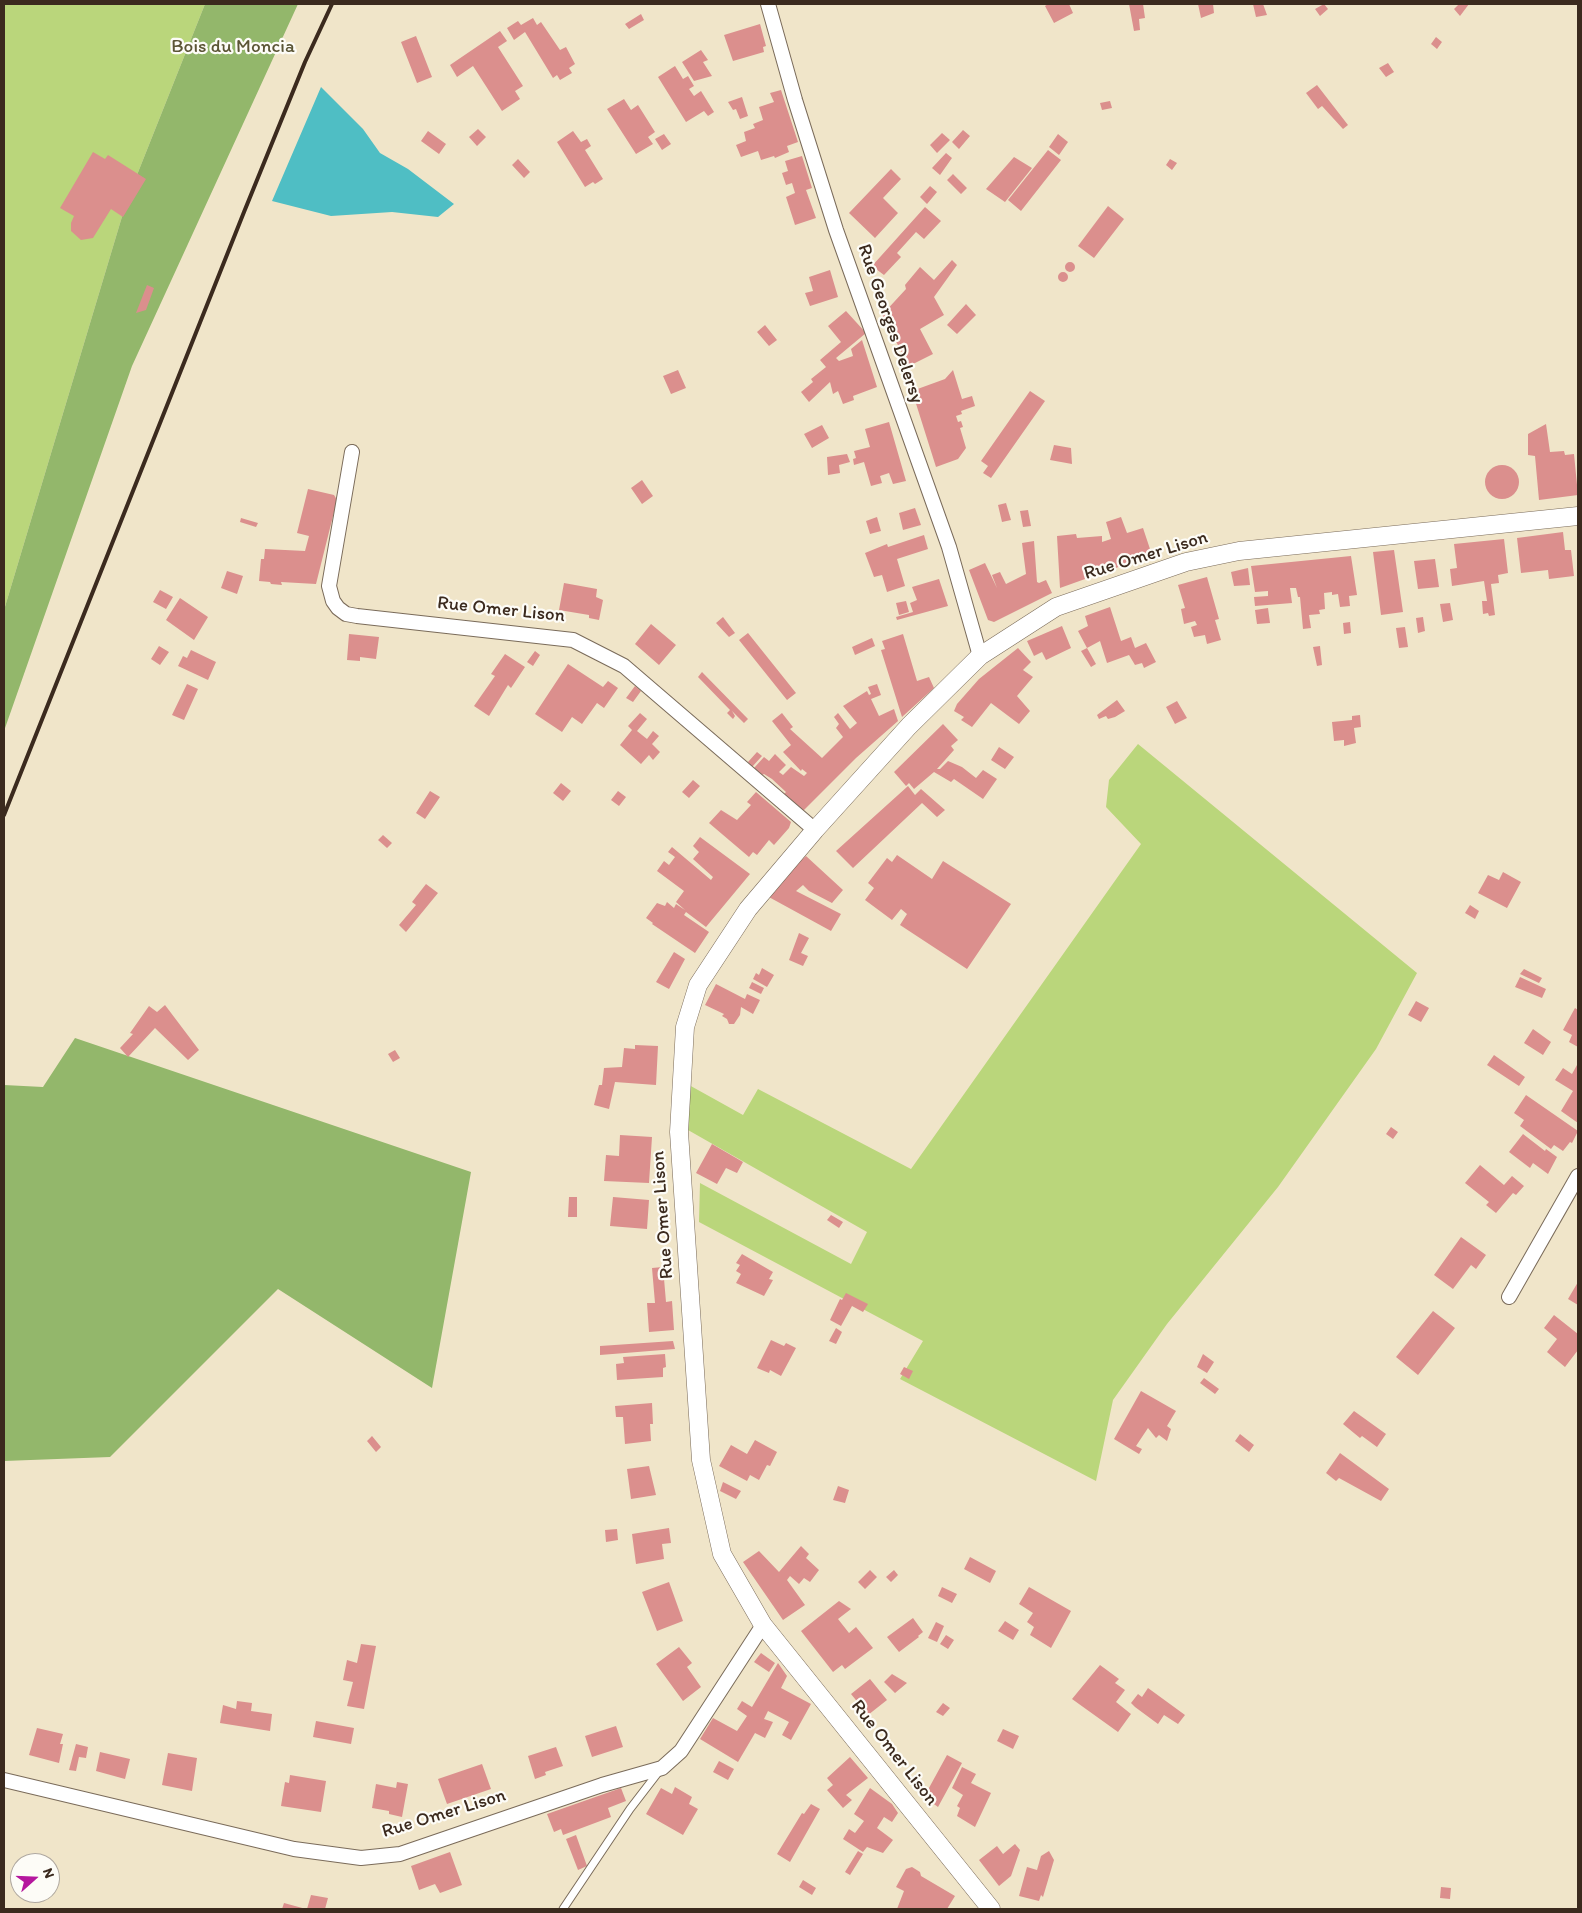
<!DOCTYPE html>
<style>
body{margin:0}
#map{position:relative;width:1582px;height:1913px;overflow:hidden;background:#f0e5c9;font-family:Itim,sans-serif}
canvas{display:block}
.frame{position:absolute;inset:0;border:5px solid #3b2a1e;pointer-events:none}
.north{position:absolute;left:10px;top:1853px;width:50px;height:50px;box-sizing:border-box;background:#fdfcf7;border:1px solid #afa8a0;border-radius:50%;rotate:70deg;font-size:14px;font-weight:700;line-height:20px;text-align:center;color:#3b2a1e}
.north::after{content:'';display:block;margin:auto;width:18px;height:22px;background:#b5179e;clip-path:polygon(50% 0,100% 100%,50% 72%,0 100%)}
</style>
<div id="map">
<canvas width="1582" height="1913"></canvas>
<div class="frame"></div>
<div class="north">N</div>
</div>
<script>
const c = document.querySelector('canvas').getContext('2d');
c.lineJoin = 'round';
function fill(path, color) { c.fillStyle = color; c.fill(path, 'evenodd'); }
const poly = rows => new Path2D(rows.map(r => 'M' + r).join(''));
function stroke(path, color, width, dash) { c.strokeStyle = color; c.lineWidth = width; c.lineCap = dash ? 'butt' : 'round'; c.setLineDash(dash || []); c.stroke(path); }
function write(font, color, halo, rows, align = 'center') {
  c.font = font + ' Itim,sans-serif'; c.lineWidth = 4.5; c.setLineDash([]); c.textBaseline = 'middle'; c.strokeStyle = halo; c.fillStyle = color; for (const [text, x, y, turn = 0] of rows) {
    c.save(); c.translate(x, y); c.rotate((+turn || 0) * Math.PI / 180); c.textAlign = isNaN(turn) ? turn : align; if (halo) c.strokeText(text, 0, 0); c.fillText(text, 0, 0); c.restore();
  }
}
const green = poly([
 [4,4,205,4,127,200,4,610],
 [1138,744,1417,973,1376,1049,1278,1187,1167,1324,1113,1400,1096,1481,900,1379,923,1341,699,1222,700,1183,851,1264,867,1232,688,1130,689,1085,743,1115,758,1089,911,1169,1141,844,1106,807,1109,780]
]);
const forest = poly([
 [205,4,298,4,132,366,4,731,4,610,127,200],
 [75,1038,471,1172,432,1388,278,1289,110,1457,4,1461,4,1085,43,1087]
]);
const water = poly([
 [321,87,363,129,380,153,408,169,454,204,438,217,392,212,331,216,272,201]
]);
const building = poly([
 [1048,4,1069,4,1073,13,1054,23,1045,6],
 [1129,4,1143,4,1145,18,1139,19,1140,30,1134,31],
 [1198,4,1213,4,1214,13,1201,18],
 [1253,4,1263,4,1267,15,1256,17],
 [1324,4,1328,9,1320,16,1315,9],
 [1459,4,1469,4,1460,16,1454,9],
 [641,14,644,20,629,29,625,24],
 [533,18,537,25,541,22,560,50,566,47,575,64,569,68,572,73,560,80,557,75,553,78,525,32,514,40,507,28,518,21,521,25],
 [760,24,766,46,763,47,764,52,733,61,724,35],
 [500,31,507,41,498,47,523,86,515,91,520,99,502,111,473,66,457,77,450,65],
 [416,36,432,77,417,83,401,42],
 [1436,37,1442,42,1437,49,1431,44],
 [701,50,708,60,703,62,712,76,694,81,682,62],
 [1388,63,1394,72,1386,77,1379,68],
 [675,66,683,79,688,76,694,86,689,89,694,96,701,91,714,112,708,116,704,111,686,122,658,77],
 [1317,85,1348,125,1343,129,1322,106,1318,109,1306,93],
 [781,90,798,142,787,146,789,152,775,158,774,156,761,160,758,151,741,157,736,145,746,141,744,132,755,128,753,124,763,120,759,107,774,102,770,93],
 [742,97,748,116,740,119,736,109,733,110,728,102],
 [624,99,631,110,638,105,655,132,648,137,653,144,636,154,607,109],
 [1110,101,1112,108,1102,110,1100,103],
 [478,129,486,137,477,146,469,137],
 [963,130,970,136,959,149,952,142],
 [428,131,446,144,439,154,421,141],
 [573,131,581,142,587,139,591,146,585,150,603,179,595,184,593,182,585,187,557,142],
 [942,133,950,140,937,153,930,145],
 [664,134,671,144,662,150,655,139],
 [1058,134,1068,142,1059,155,1049,147],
 [1048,150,1061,160,1021,211,1008,200],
 [93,152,105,159,108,155,146,179,123,217,111,209,93,238,81,240,71,231,71,223,74,216,60,208],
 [946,153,952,158,940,175,932,168],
 [802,156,812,188,806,190,816,218,795,225,786,197,795,193,792,183,786,185,782,173,788,171,785,161],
 [1014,157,1032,168,1005,202,986,189],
 [518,159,530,172,524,178,512,165],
 [1170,159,1177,163,1172,170,1166,165],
 [891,169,901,179,883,198,898,213,875,238,849,213],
 [953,174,967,188,961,194,947,180],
 [930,186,937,192,927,204,920,197],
 [1108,206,1124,219,1094,258,1078,246],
 [925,207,941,221,924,239,916,232,897,253,901,257,884,275,872,266],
 [952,260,957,265,934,297,944,315,920,329,933,354,909,366,882,315,906,289,905,285,920,267,934,280],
 '1065 267a5 5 0 1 1 10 0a5 5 0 1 1-10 0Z',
 [830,270,838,297,810,306,805,293,813,291,809,277],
 '1058 277a5 5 0 1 1 10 0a5 5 0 1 1-10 0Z',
 [147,285,154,288,146,310,136,313],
 [966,304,976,315,957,334,947,325],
 [846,311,866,333,836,358,839,361,853,356,851,349,862,340,877,387,853,396,854,400,843,404,838,391,833,394,830,382,809,402,801,392,813,382,811,379,826,367,820,360,841,342,828,326],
 [765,325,777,340,769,346,757,332],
 [678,370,686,388,671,394,663,376],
 [953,370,962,399,972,396,975,406,961,411,962,414,956,416,958,422,961,421,963,427,960,428,966,448,958,459,936,467,912,391,945,379],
 [1030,391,1045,401,991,478,983,473,988,466,981,461],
 [889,422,906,481,893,484,889,473,880,476,882,483,871,486,864,462,854,465,853,459,856,458,854,451,870,447,865,429],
 [1546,424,1550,452,1564,451,1565,455,1574,454,1578,495,1539,500,1535,456,1528,455,1528,434],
 [822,425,829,438,812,448,804,434],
 [1054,445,1071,448,1072,464,1050,460],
 [847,454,850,462,839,465,840,473,828,475,827,457],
 '1485 482a17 17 0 1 1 34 0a17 17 0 1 1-34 0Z',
 [642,480,653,496,642,504,631,488],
 [308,489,334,495,337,500,316,584,281,582,282,585,271,584,270,582,259,581,261,559,264,559,265,549,305,551,309,536,297,533],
 [1006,503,1011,520,1002,522,998,505],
 [915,508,921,525,903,530,899,513],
 [1028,510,1031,526,1023,527,1020,511],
 [877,517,881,531,870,534,866,521],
 [1121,517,1127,533,1143,528,1152,555,1060,588,1057,536,1076,534,1077,538,1102,536,1102,542,1111,539,1106,522],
 [241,518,258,523,256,527,240,522],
 [1563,532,1565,550,1571,550,1574,576,1549,579,1548,570,1521,573,1517,538],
 [924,535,928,549,897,559,905,586,887,592,882,575,874,577,865,553,887,544,888,547],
 [1504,539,1508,573,1498,575,1499,583,1491,584,1495,615,1489,616,1488,613,1483,614,1482,601,1487,601,1484,581,1452,586,1450,569,1457,568,1454,544],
 [1034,541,1037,582,1039,583,1046,580,1052,593,994,622,988,620,969,570,985,563,997,588,992,575,1000,572,1006,584,1026,574,1022,543],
 [1394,550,1403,612,1381,615,1373,552],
 [1351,556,1357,595,1349,596,1350,606,1340,607,1338,594,1332,595,1332,592,1324,593,1325,609,1319,610,1320,614,1309,615,1311,628,1303,629,1300,597,1298,597,1296,588,1290,588,1292,603,1255,606,1254,597,1268,596,1268,591,1255,592,1251,566],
 [1435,559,1439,587,1418,589,1414,561],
 [1248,568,1250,585,1234,586,1231,572],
 [227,571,243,576,237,594,221,588],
 [1207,577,1219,619,1215,620,1221,640,1207,644,1205,635,1194,637,1191,627,1197,625,1195,621,1184,624,1181,609,1185,608,1178,585],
 [939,579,948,606,897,620,896,617,913,612,910,603,917,600,912,587],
 [564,583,597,589,596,597,603,600,599,620,589,618,589,615,559,610],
 [160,590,173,597,166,609,153,602],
 [180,598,208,617,194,640,166,620],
 [906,601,909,612,899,615,896,603],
 [1450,603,1453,620,1443,622,1440,604],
 [1110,607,1121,641,1131,637,1135,648,1146,643,1156,662,1144,668,1142,663,1135,665,1129,655,1107,663,1100,641,1087,648,1078,631,1088,626,1085,616],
 [1268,608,1270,623,1257,624,1255,610],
 [723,617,735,633,729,637,716,623],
 [1423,617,1425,631,1418,633,1416,618],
 [1350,622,1351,633,1344,634,1343,623],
 [651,624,676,645,659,665,635,644],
 [1062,626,1071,648,1046,660,1042,652,1034,656,1027,641],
 [1405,627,1408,647,1399,648,1396,628],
 [748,633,796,693,787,700,739,640],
 [349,634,379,637,376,659,360,657,360,661,347,660],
 [903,634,917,681,929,677,934,688,902,717,881,650,885,649,882,641],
 [872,638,875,646,855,655,852,647],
 [159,646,169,652,160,665,151,659],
 [1320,646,1322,665,1317,666,1313,647],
 [1018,648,1031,662,1023,670,1033,677,1017,696,1030,711,1019,724,991,703,972,727,961,720,964,717,954,711,957,704,979,679],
 [1087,648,1096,664,1091,667,1081,651],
 [191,650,216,662,208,680,178,666,183,656,187,658],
 [535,651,540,655,533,666,527,662],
 [505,654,525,667,511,688,508,685,489,716,474,706,495,676,491,674],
 [568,664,603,687,608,681,618,688,604,708,597,703,582,724,572,717,562,732,535,714],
 [702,672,748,719,744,723,732,711,735,716,733,719,727,713,730,710,698,677],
 [187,684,198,689,184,720,172,715],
 [877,684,881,695,871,699,879,716,894,709,898,721,856,758,803,811,784,794,786,792,772,779,764,774,762,775,754,768,764,757,769,761,775,754,786,765,779,772,783,775,791,767,804,776,807,773,802,769,801,771,783,752,791,745,772,721,782,713,793,727,790,729,822,758,843,737,836,728,839,724,834,717,838,713,850,729,857,723,843,706,867,691,869,695,871,694,868,687],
 [635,686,641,691,633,702,626,698],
 [1117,700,1125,711,1115,717,1108,719,1106,716,1099,719,1097,715],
 [1177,701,1187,718,1175,724,1166,707],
 [640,713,647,719,637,731,647,739,653,731,659,736,652,744,660,752,653,760,649,755,641,764,620,745,632,730,628,726],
 [1360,715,1361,727,1354,728,1356,743,1344,746,1344,740,1334,741,1332,722,1352,720,1352,716],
 [943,724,958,740,951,746,954,750,937,769,940,769,948,761,962,767,976,778,983,770,997,779,983,799,954,779,951,782,934,772,914,789,909,783,906,786,894,772],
 [999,747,1014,757,1005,769,991,760],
 [757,752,762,756,752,767,748,762],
 [693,780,700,786,689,798,682,792],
 [561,783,571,791,563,801,553,793],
 [908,786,915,795,921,789,945,810,937,817,922,803,853,868,836,851],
 [430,791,440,797,425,819,416,813],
 [618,791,626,797,619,806,611,800],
 [756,792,791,822,789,828,774,845,769,840,757,855,753,852,749,857,709,823,721,810,737,820,751,805,747,802],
 [383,835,392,843,387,848,378,840],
 [700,837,750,874,706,927,686,912,684,915,709,932,695,953,652,924,653,923,646,918,657,903,665,906,667,902,674,908,676,904,685,910,676,902,684,891,657,871,664,861,669,865,675,857,668,852,672,847,711,880,713,877,693,859,699,852,693,846],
 [897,855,932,879,943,861,1011,904,967,969,900,925,907,914,901,909,892,920,865,900,874,888,868,883,887,858,892,862],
 [806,856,843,890,832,903,809,891,803,885,796,891,841,914,831,931,767,896,781,878],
 [1503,872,1521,882,1507,908,1478,893,1488,875,1499,880],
 [426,884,438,893,406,932,399,925,416,905,412,902],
 [1470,905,1479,911,1475,919,1465,913],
 [799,933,809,938,801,953,808,956,803,966,789,960],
 [674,952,685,959,669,989,656,982],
 [762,968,774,975,767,987,753,979,756,973,759,975],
 [1524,969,1542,978,1539,983,1520,974],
 [1520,977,1546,989,1542,998,1515,987],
 [752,982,764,988,761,994,749,988],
 [716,984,745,999,747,994,760,1000,753,1014,741,1007,740,1015,734,1024,729,1024,727,1019,722,1016,724,1014,705,1005],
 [1416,1001,1429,1008,1421,1022,1408,1015],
 [165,1005,199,1050,188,1060,155,1028,128,1057,120,1048,133,1034,130,1033,149,1006,157,1012],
 [1575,1008,1578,1010,1578,1047,1569,1042,1572,1035,1563,1030],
 [1533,1029,1551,1042,1543,1055,1524,1043],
 [635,1045,658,1046,656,1085,615,1082,609,1109,594,1105,599,1085,602,1085,604,1068,622,1067,624,1048,635,1049],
 [395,1050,400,1058,393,1062,388,1054],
 [1494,1055,1525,1077,1519,1086,1487,1065],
 [1577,1065,1578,1066,1578,1123,1561,1111,1573,1091,1555,1080,1563,1068,1572,1074],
 [1526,1095,1578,1131,1572,1143,1570,1142,1563,1151,1554,1145,1551,1149,1520,1126,1524,1120,1514,1113],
 [1391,1127,1398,1132,1393,1139,1386,1134],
 [1523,1134,1545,1151,1546,1149,1557,1157,1548,1174,1533,1163,1530,1168,1509,1152],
 [620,1135,652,1137,649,1183,604,1181,606,1155,619,1156],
 [712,1144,743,1162,737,1173,726,1168,717,1184,696,1173],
 [1480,1165,1504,1185,1512,1176,1524,1186,1516,1195,1513,1193,1496,1213,1486,1205,1489,1202,1465,1183],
 [569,1197,577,1197,577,1217,568,1217],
 [613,1197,649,1200,647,1229,610,1226],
 [831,1215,843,1222,839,1228,827,1220],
 [1461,1237,1486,1255,1476,1269,1471,1265,1453,1289,1434,1275],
 [742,1254,773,1272,769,1279,773,1280,764,1296,736,1283,741,1274,736,1271,740,1265,736,1263],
 [663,1267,666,1302,672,1301,674,1330,649,1332,647,1303,655,1303,652,1268],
 [1578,1282,1578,1305,1568,1299],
 [846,1293,868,1304,863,1312,852,1306,841,1326,830,1320,840,1299,842,1300],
 [1433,1311,1455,1328,1418,1375,1396,1357],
 [1554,1315,1578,1334,1578,1350,1565,1367,1547,1352,1557,1339,1544,1328],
 [836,1328,842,1332,836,1344,829,1341],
 [771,1340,784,1346,786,1343,796,1348,781,1376,770,1370,769,1373,757,1368],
 [673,1341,675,1349,600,1355,600,1346],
 [665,1354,666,1367,663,1368,663,1377,617,1380,616,1364,624,1363,623,1357],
 [1203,1354,1214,1362,1207,1373,1197,1367],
 [904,1367,913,1371,909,1379,900,1374],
 [1204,1378,1219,1389,1215,1394,1200,1383],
 [1141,1391,1176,1411,1167,1426,1171,1429,1167,1441,1159,1435,1156,1438,1148,1428,1136,1446,1142,1449,1139,1454,1114,1439],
 [652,1403,653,1424,650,1424,651,1441,625,1444,623,1417,616,1417,615,1406],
 [1354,1411,1386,1434,1377,1447,1362,1436,1360,1438,1343,1424],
 [1240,1434,1254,1445,1249,1452,1235,1441],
 [372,1436,381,1447,376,1452,367,1441],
 [755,1440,777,1452,770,1466,767,1465,759,1480,750,1475,747,1481,719,1466,731,1445,747,1454],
 [1340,1453,1389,1489,1381,1501,1339,1478,1336,1481,1326,1473],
 [649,1466,656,1495,631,1499,627,1469],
 [723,1482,741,1491,736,1499,720,1491],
 [838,1486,849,1490,845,1503,833,1500],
 [669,1528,671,1543,662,1544,664,1559,636,1564,632,1534],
 [617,1529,618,1540,606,1542,605,1530],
 [801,1546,809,1554,806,1558,819,1570,810,1582,804,1578,799,1584,790,1576,787,1580,805,1605,783,1620,743,1562,759,1551,779,1572],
 [970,1557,996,1571,990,1583,964,1569],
 [870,1570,877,1577,865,1589,858,1582],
 [894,1570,898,1575,891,1582,886,1577],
 [669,1582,683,1621,657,1631,642,1592],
 [942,1587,957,1594,952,1603,938,1596],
 [1029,1587,1071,1611,1051,1648,1030,1635,1034,1627,1027,1622,1033,1613,1019,1604],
 [839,1601,851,1609,838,1619,849,1633,856,1627,873,1648,845,1669,842,1665,833,1672,801,1631],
 [913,1618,923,1632,918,1636,919,1637,899,1652,887,1637],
 [1005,1621,1019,1630,1013,1640,998,1631],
 [936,1622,944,1626,937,1642,928,1638],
 [946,1635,954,1640,948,1649,940,1644],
 [361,1644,376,1646,364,1709,347,1706,353,1682,343,1680,347,1660,357,1663],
 [679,1647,692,1663,687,1667,701,1687,683,1701,656,1664],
 [761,1653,775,1663,769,1672,754,1662],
 [778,1663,787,1676,781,1688,811,1704,791,1740,782,1735,789,1722,768,1711,764,1719,773,1722,765,1738,755,1733,738,1762,700,1739,713,1718,737,1731,747,1716,737,1709,742,1701,752,1707],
 [1100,1665,1119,1679,1115,1683,1125,1690,1116,1702,1131,1714,1118,1732,1072,1699],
 [892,1674,907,1683,895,1693,884,1682],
 [870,1679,887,1700,868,1715,851,1694],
 [1148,1688,1185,1715,1178,1724,1164,1715,1158,1724,1135,1707,1131,1703,1138,1694,1142,1697],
 [237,1701,252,1703,251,1711,272,1714,270,1731,220,1723,223,1705,236,1709],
 [943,1703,950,1708,943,1716,936,1712],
 [316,1721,354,1728,351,1744,313,1737],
 [616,1726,623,1747,592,1757,585,1736],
 [37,1728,63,1734,60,1744,63,1744,59,1763,29,1755],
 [1003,1729,1019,1736,1013,1749,997,1741],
 [76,1744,88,1747,86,1758,79,1757,76,1771,69,1770],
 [556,1747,563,1766,545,1772,546,1775,535,1779,528,1756],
 [100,1752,130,1759,125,1779,96,1771],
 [168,1753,197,1758,192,1791,162,1785],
 [947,1755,962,1763,938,1807,924,1797],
 [850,1757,868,1778,846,1795,852,1800,843,1808,827,1790,833,1785,827,1778],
 [719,1761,734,1769,728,1780,713,1772],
 [482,1764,491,1789,447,1804,438,1779],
 [962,1767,976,1774,971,1783,991,1793,975,1827,957,1816,960,1808,957,1806,963,1795,952,1788],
 [290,1775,326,1781,321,1812,281,1806,285,1782,289,1783],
 [397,1782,408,1784,402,1817,389,1814,389,1811,372,1808,376,1784,396,1788],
 [675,1787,692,1797,689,1804,698,1809,683,1835,646,1814,661,1788,672,1794],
 [621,1788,626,1801,608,1808,611,1817,563,1835,561,1829,554,1832,547,1814],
 [870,1788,892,1804,898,1813,892,1822,884,1817,877,1828,893,1840,883,1853,867,1847,863,1852,843,1839,849,1829,855,1833,864,1821,854,1814],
 [811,1804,820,1809,790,1862,777,1854,802,1813,804,1814],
 [576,1835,587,1866,578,1870,566,1839],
 [1015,1844,1020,1850,1011,1876,999,1886,979,1860,997,1846,1003,1854],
 [858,1851,863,1854,850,1875,845,1872],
 [1049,1851,1054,1860,1043,1897,1041,1895,1039,1901,1019,1896,1027,1867,1037,1870,1041,1856],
 [450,1852,462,1885,440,1893,435,1884,419,1890,411,1866],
 [912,1867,920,1872,921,1876,955,1896,947,1909,897,1909,904,1891,896,1887,906,1869],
 [803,1880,816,1888,812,1895,799,1887],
 [1441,1887,1451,1888,1450,1899,1440,1898],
 [311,1895,328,1898,325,1909,307,1909],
 [284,1903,306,1909,282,1909]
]);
const service = poly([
 [563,1909,630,1809,660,1770]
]);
const minor = poly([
 [768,4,795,100,836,230,949,547,980,656],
 [352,452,329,586,333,601,338,608,346,614,357,616,573,640,624,666,815,830],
 [1509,1297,1578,1176],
 [4,1780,294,1849,361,1858,400,1854,602,1785,662,1768,681,1751,763,1625]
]);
const tertiary = poly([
 [991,1909,763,1625,722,1554,701,1460,679,1132,685,1027,698,985,748,909,815,830,909,726,980,656,1056,607,1186,562,1239,551,1578,516]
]);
const rail = poly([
 [4,815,244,212,305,62,332,4]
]);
const parkNames = [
 ["Bois du Moncia",233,47]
];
const streetNames = [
 ["Rue Georges Delersy",890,324,71],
 ["Rue Omer Lison",1146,556,-17],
 ["Rue Omer Lison",501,610,6],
 ["Rue Omer Lison",663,1215,-94],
 ["Rue Omer Lison",894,1753,52],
 ["Rue Omer Lison",444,1814,-17]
];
fill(green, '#bad67b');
fill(forest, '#93b76b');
fill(water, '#4fbec4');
fill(building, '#db8f8d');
stroke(service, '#7a6b5a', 9);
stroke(minor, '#7a6b5a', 16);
stroke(tertiary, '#7a6b5a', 19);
stroke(service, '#fff', 7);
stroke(minor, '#fff', 14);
stroke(tertiary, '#fff', 18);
stroke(rail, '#3b2a1e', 4);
write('19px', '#5b5535', '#fdfcf7', parkNames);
write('19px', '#3b2a1e', '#fdfcf7', streetNames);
</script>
